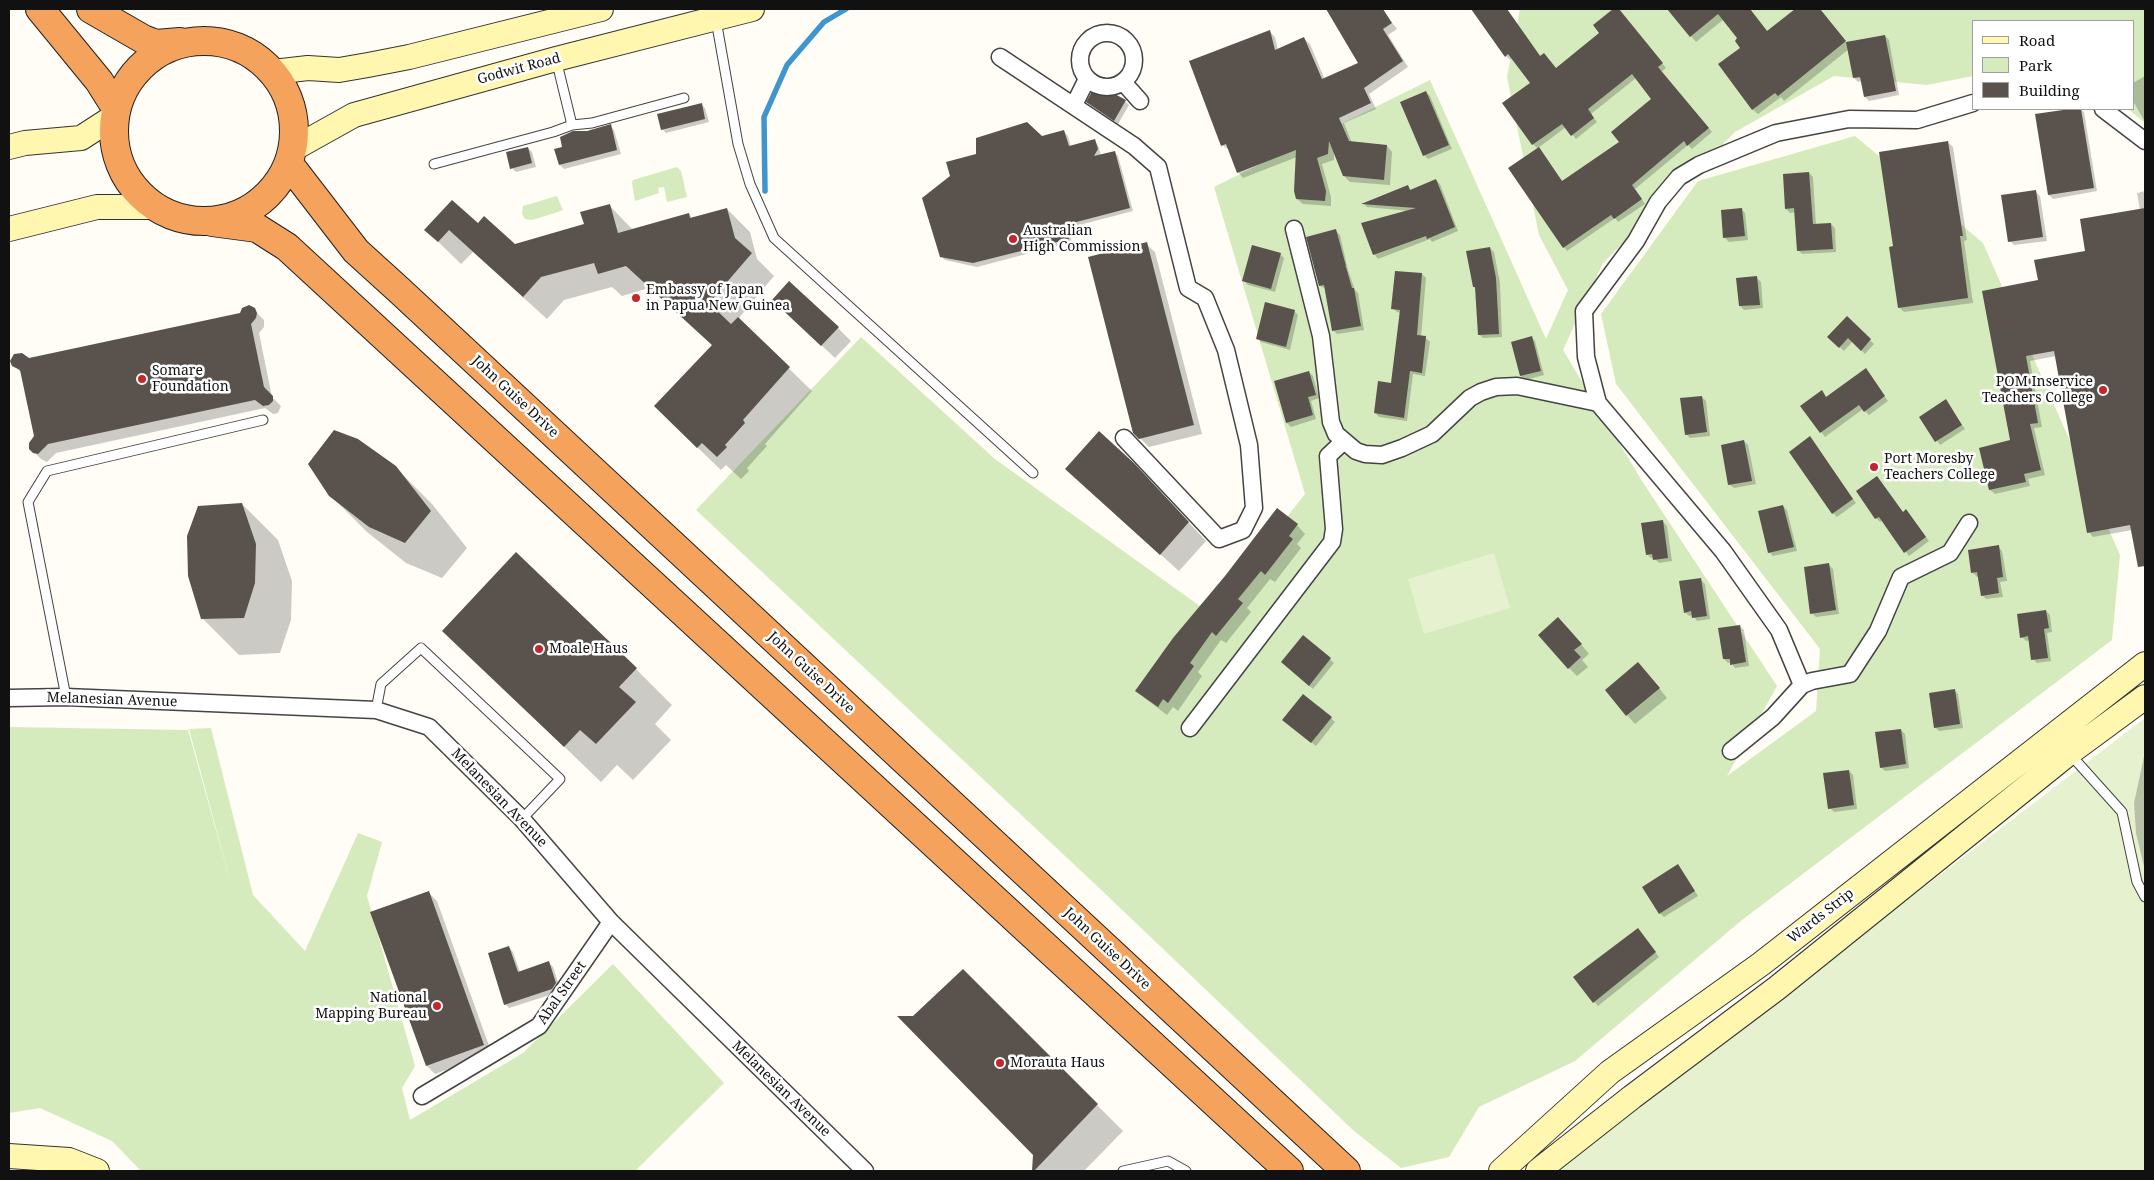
<!DOCTYPE html>
<style>
body{margin:0}
#map{position:relative;width:2154px;height:1180px;overflow:hidden;background:#fffdf5;font-family:"Noto Serif",serif}
canvas{display:block}
.frame{position:absolute;inset:0;border:10px solid #111;pointer-events:none}
.legend{position:absolute;left:1972px;top:20px;width:162px;height:90px;box-sizing:border-box;background:#fff;border:1px solid #a0a0a0;margin:0;padding:6px 9px;list-style:none;font-size:15px;color:#111}
.legend li{display:flex;align-items:center;gap:10px;height:25px}
.legend b{width:25px;border:1px solid #a0a0a0}
</style>
<div id="map">
<canvas width="2154" height="1180"></canvas>
<div class="frame"></div>
<ul class="legend">
<li><b style="height:6px;background:#fff6b0"></b>Road</li>
<li><b style="height:14px;background:#d5ebbd"></b>Park</li>
<li><b style="height:14px;background:#5a524d"></b>Building</li>
</ul>
</div>
<script>
const c = document.querySelector('canvas').getContext('2d');
c.lineJoin = 'round';
function fill(path, color) { c.fillStyle = color; c.fill(path, 'evenodd'); }
const poly = rows => new Path2D(rows.map(r => 'M' + r).join(''));
function stroke(path, color, width, dash) { c.strokeStyle = color; c.lineWidth = width; c.lineCap = dash ? 'butt' : 'round'; c.setLineDash(dash || []); c.stroke(path); }
function write(font, color, halo, rows, align = 'center') {
  c.font = font + ' "Noto Serif",serif'; c.lineWidth = 5; c.setLineDash([]); c.textBaseline = 'middle'; c.strokeStyle = halo; c.fillStyle = color; for (const [text, x, y, turn = 0] of rows) {
    c.save(); c.translate(x, y); c.rotate((+turn || 0) * Math.PI / 180); c.textAlign = isNaN(turn) ? turn : align; if (halo) c.strokeText(text, 0, 0); c.fillText(text, 0, 0); c.restore();
  }
}
const green = poly([
 [1520,9,2145,9,2145,123,2128,109,2133,109,2133,21,1973,21,1973,76,1927,85,1834,76,1735,132,1603,263,1563,350,1642,481,1777,686,1727,776,1816,711,1820,649,1616,384,1601,314,1698,181,1855,136,1983,243,2120,555,2112,640,1742,920,1575,1061,1479,1107,1449,1157,1401,1168,1354,1131,1096,885,696,510,861,337,995,459,1211,614,1305,494,1214,187,1430,80,1546,339,1568,290,1539,235,1507,77],
 [677,167,681,171,687,197,667,202,664,187,658,188,659,193,635,201,632,183,633,180],
 [557,196,563,210,558,212,532,220,525,219,522,214,523,206],
 [9,727,188,730,232,887,189,729,211,728,253,895,305,951,358,833,382,842,367,896,415,1066,402,1088,410,1120,523,1053,613,964,724,1083,635,1171,141,1171,112,1141,40,1108,9,1113]
]);
const pitch = poly([
 [1494,553,1510,608,1424,634,1408,579],
 [2145,718,2145,1171,1553,1171]
]);
const shadow = poly([
 [1337,9,1372,9,1376,14,1382,10,1397,29,1388,35,1408,67,1369,94,1376,109,1344,123,1352,143,1387,146,1392,152,1390,185,1350,182,1344,176,1334,150,1334,160,1322,164,1331,197,1331,206,1303,204,1297,199,1297,157,1243,178,1238,172,1229,150,1222,145,1269,31,1275,37,1278,50,1304,39,1310,44,1325,80,1360,64,1330,13],
 [1472,9,1507,9,1541,57,1556,69,1601,34,1595,25,1615,9,1618,9,1666,68,1661,72,1712,132,1692,149,1688,145,1635,189,1645,204,1618,222,1615,218,1567,251,1564,247,1538,149,1533,144,1532,84,1512,58,1510,60,1506,56],
 [1636,78,1653,99,1621,142,1563,182,1538,148,1566,127,1576,139,1597,122,1591,114],
 [1668,9,1750,9,1768,32,1797,9,1820,9,1860,60,1885,36,1889,40,1899,95,1869,101,1865,97,1862,81,1858,82,1854,78,1849,49,1784,101,1781,97,1758,114,1752,109,1739,39,1724,19,1696,42],
 [2145,76,2145,122,2133,101,2133,83],
 [1426,92,1430,96,1452,149,1428,159,1424,155],
 [1125,101,1129,105,1118,124,1088,102],
 [701,104,705,108,709,122,666,133,662,129],
 [2080,109,2084,112,2097,191,2053,199,2049,195,2037,115],
 [610,126,614,130,621,154,564,169,560,165,588,132],
 [1064,132,1068,136,1071,147,1094,141,1098,145,1101,155,1114,152,1118,156,1133,211,1068,228,1072,242,977,267,945,260,941,256,1042,138],
 [1948,142,1953,147,1967,240,1964,241,1973,303,1904,312,1899,307,1895,248],
 [528,148,532,152,536,167,516,172,512,168],
 [1809,173,1813,177,1816,225,1831,224,1835,228,1836,252,1802,254,1798,250,1796,212,1790,213,1786,209],
 [1436,180,1440,184,1458,231,1432,242,1430,239,1378,259,1375,255,1363,224,1409,211,1367,207,1364,204,1408,187,1412,191],
 [2145,191,2145,552,2140,553,2132,530,2093,537,2089,532,2056,356,2030,361,2042,427,2034,428,2045,475,2028,479,2030,486,1995,494,1990,490,1980,449,2011,441,2039,281,2087,252,2140,210,2137,193],
 [2036,192,2040,196,2047,241,2014,245,2010,241],
 [609,205,633,230,689,214,693,219,727,209,750,232,757,259,774,276,738,319,812,391,765,444,767,446,747,468,749,471,741,479,726,465,721,470,678,429,713,346,649,288,622,296,612,287,564,300,547,319,473,252,461,264,426,230,478,224,515,245,585,225],
 [1741,209,1745,213,1748,240,1729,242,1725,238],
 [1336,231,1340,235,1348,270,1355,290,1358,293,1364,330,1337,334,1333,330,1326,289,1320,286,1308,238],
 [1146,244,1155,252,1202,434,1149,447,1135,433],
 [1490,248,1494,252,1500,283,1502,337,1483,338,1479,334,1477,290,1474,287],
 [1280,254,1284,258,1275,292,1248,285,1244,281],
 [1396,272,1422,274,1426,278,1421,337,1426,338,1430,342,1425,376,1413,374,1407,421,1379,417,1375,413,1392,384,1401,313,1397,312,1393,308],
 [1757,278,1761,282,1763,308,1744,310,1740,306],
 [255,311,264,320,264,327,259,333,272,397,281,406,278,413,273,414,265,408,56,453,47,462,41,459,32,450,35,436,22,374,14,365,29,359],
 [1294,311,1298,315,1290,350,1261,342,1257,338],
 [787,313,838,328,851,341,835,358],
 [1847,318,1874,344,1865,354,1853,341,1844,351,1829,337],
 [1531,337,1535,341,1544,375,1525,380,1521,376,1512,343],
 [1309,372,1313,376,1319,398,1311,401,1316,419,1291,427,1287,423,1275,382],
 [1869,374,1888,401,1869,415,1863,409,1825,437,1802,406,1822,392,1827,398],
 [1702,397,1706,401,1710,436,1690,438,1686,434],
 [1945,401,1965,429,1940,445,1920,417],
 [1810,438,1856,503,1837,517,1833,513],
 [1744,441,1748,445,1756,484,1734,488,1730,485],
 [395,467,432,504,467,548,442,578,406,563,367,532,330,495],
 [1877,477,1903,513,1910,515,1929,541,1909,556,1883,520,1880,522,1876,518],
 [1152,483,1206,541,1179,571,1084,486],
 [242,504,278,540,292,581,291,620,280,653,239,655,202,618],
 [1783,506,1787,510,1797,551,1773,556,1769,552],
 [1663,522,1667,526,1672,561,1659,563,1654,558,1651,558,1647,554],
 [1297,525,1305,534,1297,544,1301,548,1275,582,1270,579,1247,608,1251,612,1226,643,1221,640,1198,672,1202,676,1178,711,1173,707,1167,715,1146,699,1137,691],
 [1998,547,2002,551,2007,581,2000,582,2003,597,1986,599,1982,595,1979,576,1977,577,1973,573],
 [1829,565,1833,569,1839,614,1816,617,1812,613],
 [1701,580,1705,584,1710,619,1697,621,1693,615,1689,616,1685,612],
 [2046,611,2050,615,2052,632,2047,633,2051,661,2037,663,2033,659,2030,640,2026,641,2022,637],
 [1740,626,1744,630,1749,666,1735,668,1731,662,1728,663,1724,659],
 [1567,627,1589,654,1582,660,1588,667,1577,676,1569,668],
 [444,631,636,669,672,705,655,724,671,740,633,780,617,765,601,782],
 [1330,659,1334,663,1313,689,1286,666],
 [1647,673,1667,698,1635,724,1606,691],
 [1954,690,1958,694,1963,728,1939,731,1935,727],
 [1331,718,1335,722,1316,746,1288,723],
 [1901,730,1905,734,1909,768,1885,771,1881,767],
 [2145,752,2145,871,2136,833,2134,803],
 [1849,771,1853,775,1857,809,1834,812,1830,808],
 [1681,870,1698,896,1664,917,1660,913],
 [428,892,437,901,492,1054,435,1074,427,1066,372,913],
 [1641,934,1659,957,1598,1006,1574,977],
 [509,948,513,952,520,972,549,963,553,967,560,988,556,993,509,1008,505,1004],
 [963,971,1123,1131,1084,1171,1033,1171,1035,1155]
]);
const stream = poly([
 [765,191,764,117,787,65,824,22,846,9]
]);
const building = poly([
 [1326,9,1383,9,1392,23,1383,29,1403,61,1364,88,1371,103,1339,118,1349,141,1387,145,1384,180,1343,176,1329,141,1328,154,1317,158,1326,191,1325,201,1296,199,1294,191,1296,150,1237,173,1226,144,1221,146,1189,61,1270,30,1275,50,1304,37,1322,79,1358,63],
 [1471,9,1507,9,1540,56,1544,53,1556,68,1599,33,1593,25,1613,9,1619,9,1663,63,1658,67,1709,128,1687,146,1684,141,1632,185,1642,199,1614,219,1611,215,1563,248,1508,168,1539,147,1562,181,1619,142,1611,132,1651,99,1632,74,1588,109,1594,118,1571,136,1562,124,1532,145,1502,103,1530,83,1508,54,1505,57],
 [1667,9,1750,9,1767,31,1795,9,1820,9,1846,41,1778,96,1775,93,1752,110,1718,64,1740,48,1735,41,1737,38,1718,14,1690,37],
 [1885,35,1896,91,1864,97,1860,77,1853,78,1846,42],
 [1095,86,1107,93,1109,91,1126,100,1114,121,1086,102],
 [1426,91,1449,145,1423,156,1400,102],
 [702,103,705,119,661,130,657,114],
 [2070,109,2081,109,2094,188,2048,195,2035,114],
 [1027,122,1042,136,1064,130,1069,146,1095,139,1098,149,1094,156,1115,151,1130,208,1065,225,1069,239,973,263,940,257,922,198,950,176,946,162,976,154,976,138],
 [611,124,617,150,559,165,554,149,562,147,560,137,573,131,587,131],
 [1948,141,1963,236,1960,236,1968,298,1898,308,1889,247,1893,246,1879,152],
 [528,147,532,163,510,169,506,152],
 [1809,172,1813,224,1831,223,1833,249,1797,251,1794,208,1785,209,1783,174],
 [1436,179,1455,227,1427,239,1426,236,1373,255,1361,223,1416,208,1361,204,1408,185,1410,190],
 [2036,190,2043,237,2008,242,2001,195],
 [452,200,478,223,484,216,515,244,584,224,580,212,610,204,618,233,689,213,690,218,727,208,735,238,752,253,709,303,731,324,738,317,790,367,743,420,745,423,725,445,727,447,717,457,702,443,697,448,654,406,712,345,626,266,598,274,594,263,541,277,523,297,449,230,438,242,424,230],
 [1742,208,1745,236,1723,238,1721,210],
 [2145,208,2145,566,2138,567,2130,525,2087,533,2054,351,2026,356,2038,423,2030,424,2041,470,2024,474,2026,482,1989,490,1979,448,2010,440,1982,291,2038,280,2034,260,2085,251,2080,219],
 [1336,229,1346,266,1345,266,1346,267,1352,288,1354,288,1361,326,1332,331,1324,285,1319,286,1306,237],
 [1147,242,1194,425,1139,439,1133,433,1088,257],
 [1252,245,1281,253,1271,289,1242,281],
 [1490,247,1496,278,1499,334,1478,335,1475,287,1473,287,1466,251],
 [1395,271,1422,273,1417,335,1426,336,1422,373,1410,371,1404,418,1374,413,1378,381,1391,383,1400,310,1391,309],
 [1757,276,1760,305,1739,306,1736,278],
 [789,281,839,327,821,346,772,300],
 [1265,302,1295,310,1286,347,1256,339],
 [249,305,255,308,257,313,256,318,251,324,264,387,273,396,273,401,269,405,263,406,255,400,48,444,38,454,33,453,29,449,29,443,34,436,20,370,12,366,10,361,14,354,22,353,29,358,240,313,242,308],
 [1847,316,1871,339,1861,351,1848,338,1839,348,1827,337],
 [1532,336,1541,371,1520,376,1511,342],
 [1866,368,1885,396,1864,412,1859,405,1820,433,1800,406,1822,390,1826,397],
 [1309,371,1316,395,1308,397,1313,415,1286,423,1274,381],
 [1702,396,1707,432,1685,435,1680,398],
 [1946,399,1962,425,1935,442,1919,417],
 [334,430,358,439,396,466,431,511,405,543,369,527,329,496,308,464],
 [1099,431,1135,464,1189,522,1160,555,1065,469],
 [1810,436,1853,499,1832,514,1789,452],
 [1744,440,1752,481,1728,485,1721,445],
 [1877,476,1903,512,1906,509,1926,537,1904,553,1879,517,1875,519,1856,491],
 [242,503,256,544,255,583,244,618,201,619,188,576,187,536,198,506],
 [1783,505,1794,547,1768,553,1758,511],
 [1277,508,1298,524,1289,536,1293,539,1265,575,1261,571,1238,599,1243,603,1216,636,1212,632,1190,663,1194,666,1168,703,1163,699,1158,707,1135,691,1173,638,1225,576],
 [1663,520,1668,558,1653,560,1652,554,1646,555,1641,523],
 [1999,545,2003,577,1997,578,1999,593,1981,596,1977,572,1971,573,1968,550],
 [516,552,637,668,619,687,636,702,596,744,580,730,564,747,442,631],
 [1829,563,1836,610,1810,614,1804,567],
 [1701,578,1707,616,1692,618,1691,611,1684,613,1679,581],
 [2046,610,2049,628,2044,629,2048,658,2031,660,2028,636,2020,638,2017,614],
 [1558,617,1582,644,1574,650,1581,657,1568,669,1538,635],
 [1740,625,1746,662,1730,665,1730,659,1723,659,1718,628],
 [1303,635,1331,658,1309,686,1281,662],
 [1638,662,1660,688,1626,716,1605,690],
 [1955,689,1960,724,1934,728,1929,693],
 [1303,694,1332,717,1311,743,1282,720],
 [1901,729,1906,764,1880,768,1875,732],
 [1849,770,1854,805,1828,809,1823,773],
 [1678,864,1695,891,1659,914,1642,887],
 [429,891,484,1045,426,1066,370,912],
 [1638,928,1656,952,1593,1003,1573,977],
 [509,946,518,972,549,961,556,983,552,989,504,1005,488,953],
 [963,969,1098,1104,1034,1171,1032,1171,1033,1155,897,1016,913,1016]
]);
const lane = poly([
 [716,20,738,144,750,184,774,238,1033,473],
 [572,125,592,123,684,98],
 [434,164,553,132,572,125,556,59],
 [66,697,28,502,47,471,263,420],
 [376,710,381,684,421,648,560,779,522,819],
 [2070,754,2122,812,2137,882,2145,897],
 [1123,1171,1168,1161,1186,1171]
]);
const street = poly([
 '1080 60a27 27 0 1 1 54 0a27 27 0 1 1-54 0Z',
 [1000,57,1134,146,1158,167,1188,288,1205,298,1226,350,1249,445,1254,508,1243,530,1219,539,1124,438],
 [1123,82,1140,101],
 [1074,105,1087,79],
 [2103,109,2145,141],
 [1294,229,1321,336,1331,422,1336,434,1356,451,1365,454,1382,455,1402,448,1432,434,1470,398,1481,392,1496,387,1517,386,1598,403],
 [1802,685,1812,681,1850,674,1878,631,1901,577,1950,553,1969,523],
 [9,698,66,697,376,710,429,727,522,819,611,922,865,1171],
 [1190,728,1332,542,1334,529,1328,456,1344,441],
 [1731,751,1773,717,1802,685,1779,630,1723,551,1598,403,1586,357,1584,311,1636,241,1658,202,1679,177,1699,165,1776,133,1849,119,1917,120,1973,103],
 [422,1096,539,1026,611,922]
]);
const secondary = poly([
 [273,72,308,68,339,70,368,65,409,57,601,9],
 [9,147,25,143,81,138,115,116],
 [293,149,354,115,556,59,752,9],
 [9,229,97,207,154,207],
 [9,1156,69,1160,97,1171],
 [1501,1171,1610,1072,1761,964,2145,664],
 [1538,1171,1632,1097,1777,988,2069,753,2145,697]
]);
const highway = poly([
 [40,9,99,81,116,108],
 [91,9,143,39,156,44,180,42],
 '114 131a90 90 0 1 1 180 0a90 90 0 1 1-180 0Z',
 [289,164,356,251,399,290,1346,1171],
 [212,222,257,228,287,247,1289,1171]
]);
const markers = [
 [1013,239,5,"#c4262e"],
 [636,298,5,"#c4262e"],
 [142,379,5,"#c4262e"],
 [2103,390,5,"#c4262e"],
 [1874,467,5,"#c4262e"],
 [539,649,5,"#c4262e"],
 [437,1006,5,"#c4262e"],
 [1000,1063,5,"#c4262e"]
];
const streetNames = [
 ["Godwit Road",519,69,-15],
 ["John Guise Drive",515,397,43],
 ["John Guise Drive",811,673,43],
 ["Melanesian Avenue",112,700,2],
 ["Melanesian Avenue",499,798,46],
 ["Wards Strip",1821,916,-38],
 ["John Guise Drive",1107,949,43],
 ["Abal Street",562,993,-55],
 ["Melanesian Avenue",781,1089,44]
];
const poiNames = [
 ["Australian",1023,231],
 ["High Commission",1023,247],
 ["Embassy of Japan",646,290],
 ["in Papua New Guinea",646,306],
 ["Somare",152,371],
 ["Foundation",152,387],
 ["POM Inservice",2093,382,"right"],
 ["Teachers College",2093,398,"right"],
 ["Port Moresby",1884,459],
 ["Teachers College",1884,475],
 ["Moale Haus",549,649],
 ["National",427,998,"right"],
 ["Mapping Bureau",427,1014,"right"],
 ["Morauta Haus",1010,1063]
];
fill(green, '#d5ebbd');
fill(pitch, '#e6f2cf');
fill(shadow, '#0003');
stroke(stream, '#3f96cf', 5.5);
fill(building, '#5a524d');
stroke(lane, '#444', 11);
stroke(street, '#444', 19);
stroke(secondary, '#333', 26);
stroke(highway, '#222', 30);
stroke(lane, '#fff', 9);
stroke(street, '#fff', 16);
stroke(secondary, '#fff6b0', 24);
stroke(highway, '#f5a25d', 28);
for (const [x, y, r, color] of markers) { const dot = new Path2D(); dot.arc(x, y, r, 0, 2 * Math.PI); c.fillStyle = color; c.fill(dot); stroke(dot, '#fff', 2); }
write('14px', '#111', '#fff', streetNames);
write('14px', '#111', '#fff', poiNames, 'left');
</script>
